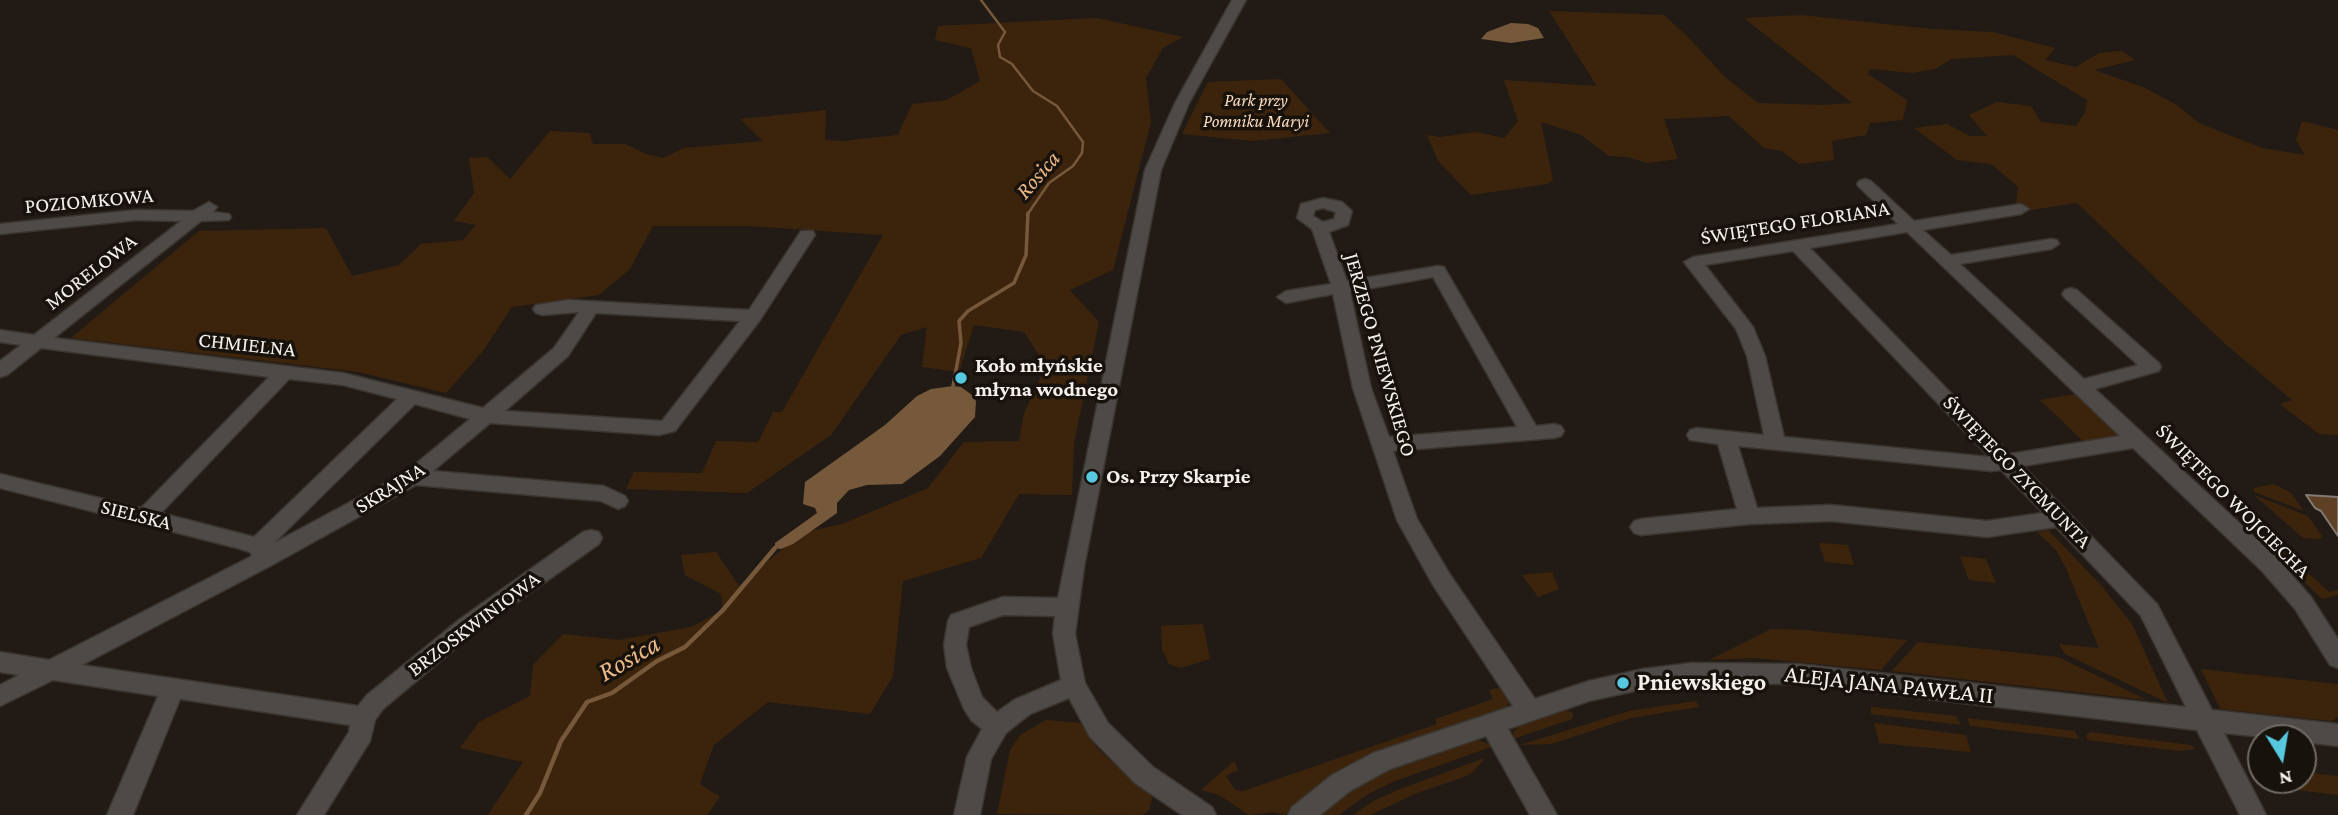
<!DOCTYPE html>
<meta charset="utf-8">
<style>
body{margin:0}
#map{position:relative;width:2338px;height:815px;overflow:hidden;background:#221b15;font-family:"Crimson Pro",serif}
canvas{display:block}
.north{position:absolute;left:2247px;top:724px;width:70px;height:70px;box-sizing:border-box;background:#18120c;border:2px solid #706b65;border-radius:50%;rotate:169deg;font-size:19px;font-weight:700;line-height:28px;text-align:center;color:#f5f0eb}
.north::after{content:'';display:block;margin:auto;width:24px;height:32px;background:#56c9e1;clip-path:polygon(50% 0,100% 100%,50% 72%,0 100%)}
</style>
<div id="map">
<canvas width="2338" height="815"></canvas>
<div class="north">N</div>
</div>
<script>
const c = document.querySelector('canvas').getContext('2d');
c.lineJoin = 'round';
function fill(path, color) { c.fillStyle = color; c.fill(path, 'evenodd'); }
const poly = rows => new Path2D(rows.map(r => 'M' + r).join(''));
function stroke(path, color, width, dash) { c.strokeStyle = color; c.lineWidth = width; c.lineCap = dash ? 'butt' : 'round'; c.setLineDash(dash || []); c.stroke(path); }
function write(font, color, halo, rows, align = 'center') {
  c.font = font + ' "Crimson Pro",serif'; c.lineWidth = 7; c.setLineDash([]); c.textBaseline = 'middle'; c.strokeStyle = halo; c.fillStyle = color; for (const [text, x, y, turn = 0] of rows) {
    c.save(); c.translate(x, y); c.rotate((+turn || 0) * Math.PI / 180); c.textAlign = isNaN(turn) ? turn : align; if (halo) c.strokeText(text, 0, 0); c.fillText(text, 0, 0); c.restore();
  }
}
const green = poly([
 [1549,11,1664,15,1688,37,1725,77,1758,103,1823,105,1852,103,1744,18,1801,15,1932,29,1993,32,2055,48,2045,60,2076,67,2099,53,2122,51,2135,60,2094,70,2143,87,2177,105,2199,123,2262,148,2305,155,2296,140,2302,121,2338,130,2338,435,2319,434,2280,404,2292,400,2223,342,2077,203,2025,211,2016,203,2018,187,1991,164,1957,160,1914,128,1947,124,1970,136,1987,136,1969,115,1997,102,2031,106,2041,122,2076,126,2085,113,2087,100,2013,55,1951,59,1935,69,1912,73,1870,69,1868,74,1907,100,1903,120,1870,123,1866,135,1832,141,1834,160,1799,164,1782,151,1764,148,1729,116,1664,119,1678,159,1647,163,1628,157,1609,156,1581,135,1541,122,1553,180,1547,184,1471,195,1438,161,1427,135,1440,137,1476,132,1504,138,1518,121,1504,80,1597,86],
 [1097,18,1183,37,1163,48,1146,78,1151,122,1113,270,1070,290,1099,322,1074,443,1072,495,1019,494,981,558,903,581,893,676,870,714,768,702,714,745,700,784,720,797,707,815,488,815,523,762,460,748,479,722,530,696,533,665,563,634,619,640,691,627,723,610,721,594,685,575,681,555,716,552,739,586,801,533,842,524,928,488,964,442,1019,441,1024,413,1046,366,1024,332,974,325,959,372,922,367,927,327,901,335,831,435,747,493,626,489,634,472,702,473,716,441,758,442,773,412,782,412,883,235,748,226,653,226,630,269,599,295,512,307,483,351,446,393,358,372,71,338,199,231,326,228,352,276,399,265,421,244,463,240,476,225,454,221,474,193,469,158,487,157,510,179,550,131,590,133,593,144,625,144,646,154,663,158,684,148,763,141,740,119,826,110,825,140,842,141,898,135,912,104,947,100,980,81,971,48,935,40,938,26],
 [1281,79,1330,133,1253,141,1182,134,1208,82],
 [2082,393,2121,434,2085,443,2040,400],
 [2274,484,2291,493,2304,511,2254,492,2254,488],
 [2254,495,2308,516,2322,536,2320,539,2303,538],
 [2048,530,2100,584,2132,624,2168,703,2065,654,2059,644,2099,648,2065,566,2056,550,2037,532],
 [2267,536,2329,592,2338,590,2338,595,2322,599,2262,540,2263,537],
 [1819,543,1848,545,1854,565,1825,562],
 [1960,556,1986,559,1996,583,1969,580],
 [1552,572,1559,589,1538,597,1522,575],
 [1203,624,1210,659,1181,668,1169,664,1162,649,1161,626],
 [1771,629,1803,630,1907,640,1881,670,1755,658,1709,660],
 [1918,642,2058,657,2147,700,1892,671],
 [2201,669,2338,684,2338,717,2332,721,2220,709],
 [1499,688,1505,690,1511,699,1505,710,1328,779,1284,815,1274,812,1249,815,1219,795,1201,790,1234,761,1238,770,1226,776,1235,790,1243,791,1437,724,1435,719,1493,699,1489,690],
 [1696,701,1699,707,1631,718,1551,744,1520,745,1629,711],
 [1871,707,1956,716,1961,725,1871,714],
 [1563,709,1573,713,1572,719,1513,739,1514,732,1521,723],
 [1967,718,2075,731,2079,739,1970,726],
 [1046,720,1081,723,1096,747,1115,765,1150,790,1152,799,1149,810,1143,815,997,814,1010,750,1020,735],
 [1874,723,1966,735,1971,752,1879,743],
 [2090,732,2190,745,2196,749,2178,751,2088,740,2086,736],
 [1478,740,1494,746,1395,781,1368,794,1339,815,1317,815,1352,788,1386,771],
 [1485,758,1473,772,1464,777,1417,793,1370,815,1353,815,1373,801,1400,789],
 [2303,772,2338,776,2338,795,2289,789,2284,780,2303,780]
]);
const water = poly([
 [1511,23,1528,24,1538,28,1544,38,1511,43,1481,39,1487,32],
 [953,386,961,387,972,395,976,401,975,417,940,456,902,484,867,485,849,490,837,503,837,513,793,544,781,549,775,548,775,543,817,513,815,508,803,504,805,482,885,425,917,396,931,389]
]);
const streamFar2 = poly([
 [981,0,1005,32,998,45,1000,57,1012,64,1033,91,1057,106,1083,142,1082,153,1073,166,1049,183,1027,215]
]);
const streamFar1 = poly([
 [953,386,961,343,959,321,968,311,1014,283,1026,255,1028,213]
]);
const stream = poly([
 [526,815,540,793,561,741,587,702,612,693,657,661,685,647,723,610,775,548]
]);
const building = poly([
 [2306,495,2338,497,2338,536,2321,511,2315,508,2306,495]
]);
const minor = poly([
 [1232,0,1246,0,1189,103,1161,170,1084,567,1075,634,1085,683,1108,723,1153,767,1212,807,1216,815,1182,815,1135,783,1090,737,1069,698,1030,714,1006,733,991,759,980,815,954,815,967,757,982,729,971,720,964,709,947,668,944,645,948,621,951,615,1003,597,1058,598,1145,170,1175,103,1232,0],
 [1003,615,1055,616,1053,634,1061,680,1014,700,997,712,982,697,971,668,966,645,969,627,1003,615],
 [1865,179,1871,181,1914,221,2021,204,2029,209,2021,214,1923,230,1951,255,2051,239,2057,240,2059,244,2051,249,1960,264,2084,379,2138,365,2065,298,2062,294,2065,290,2071,288,2077,290,2159,363,2161,367,2159,371,2095,389,2278,559,2311,597,2338,639,2338,668,2330,665,2295,609,2262,571,2133,448,2023,466,2157,604,2212,710,2338,724,2338,746,2303,742,2303,738,2272,738,2224,733,2266,815,2240,815,2197,730,1798,684,1692,683,1643,689,1589,701,1508,729,1557,815,1530,815,1486,736,1390,769,1350,791,1320,815,1288,815,1292,807,1332,775,1373,753,1513,706,1433,585,1397,520,1353,388,1333,294,1286,303,1277,297,1286,291,1331,284,1312,229,1297,218,1301,204,1323,198,1342,202,1352,211,1348,225,1329,232,1347,281,1438,266,1444,267,1536,426,1554,424,1561,426,1564,431,1561,436,1554,438,1393,451,1417,519,1449,573,1535,699,1589,681,1643,669,1692,663,1798,664,2186,707,2141,616,2056,527,1987,537,1831,521,1750,524,1641,535,1634,533,1630,527,1634,521,1641,519,1737,509,1718,444,1690,440,1687,435,1690,430,1697,428,1764,435,1747,356,1736,329,1684,262,1693,257,1898,224,1859,187,1857,184,1859,181,1865,179],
 [1323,208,1336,212,1334,219,1323,222,1313,216,1315,210,1323,208],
 [1907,232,2120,436,2010,454,1810,248,1907,232],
 [1793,251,1989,457,1784,437,1765,356,1753,327,1705,265,1793,251],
 [1433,277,1517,427,1389,437,1371,388,1350,292,1433,277],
 [1738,446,1991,471,2001,470,2043,513,1987,521,1831,505,1757,508,1738,446],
 [209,202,217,207,213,212,229,214,231,217,229,220,201,221,54,338,343,373,483,408,554,348,579,312,542,315,536,313,533,309,536,305,569,300,749,310,801,231,813,231,815,235,760,320,675,431,659,435,490,423,433,471,604,486,625,496,628,501,625,506,618,509,601,501,416,485,272,565,82,665,358,706,367,695,460,619,583,532,591,530,599,532,602,538,599,544,476,631,383,709,375,720,370,741,324,815,297,815,349,732,350,725,180,699,133,815,107,815,158,696,53,680,0,706,0,685,19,675,0,672,0,652,49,660,252,556,250,552,237,548,0,488,0,474,141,508,269,377,41,348,7,375,0,377,0,361,21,345,0,342,0,330,34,335,181,221,137,220,0,234,0,224,137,210,193,211,209,202],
 [596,313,740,321,662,421,505,411,568,356,596,313],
 [289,379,343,385,397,399,254,537,161,513,289,379],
 [415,404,470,419,406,472,274,543,415,404]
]);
const markers = [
 [961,378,7,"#56c9e1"],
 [1092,477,7,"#56c9e1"],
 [1623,683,7,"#56c9e1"]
];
const farParknames = [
 ["Park przy",1256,100],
 ["Pomniku Maryi",1256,121]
];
const streetNames = [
 ["POZIOMKOWA",89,201,-5],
 ["ŚWIĘTEGO FLORIANA",1795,223,-9],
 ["MORELOWA",91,272,-38],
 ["CHMIELNA",247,345,6],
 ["JERZEGO PNIEWSKIEGO",1380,355,74],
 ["ŚWIĘTEGO ZYGMUNTA",2017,472,46],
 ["SKRAJNA",390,488,-32],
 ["ŚWIĘTEGO WOJCIECHA",2233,501,45],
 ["SIELSKA",136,515,14],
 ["BRZOSKWINIOWA",474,624,-37]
];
const poiNames = [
 ["Koło młyńskie",975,366],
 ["młyna wodnego",975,390],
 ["Os. Przy Skarpie",1106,477]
];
const waterNames = [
 ["Rosica",1038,175,-49]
];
const nearPoinames = [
 ["Pniewskiego",1637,683]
];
const nearStreetnames = [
 ["ALEJA JANA PAWŁA II",1889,685,6]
];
const nearWaternames = [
 ["Rosica",629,658,-30]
];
fill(green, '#3c240c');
fill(water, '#76583b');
stroke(streamFar2, '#76583b', 2.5);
stroke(streamFar1, '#76583b', 3.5);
stroke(stream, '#76583b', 4.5);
fill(building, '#5e4125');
stroke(building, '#827971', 2);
stroke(minor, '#3b352f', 3);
fill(minor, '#4d4a47');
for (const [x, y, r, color] of markers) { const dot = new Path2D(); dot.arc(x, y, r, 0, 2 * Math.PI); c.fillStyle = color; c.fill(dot); stroke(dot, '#18120c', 2.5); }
write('italic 18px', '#fcdbbe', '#18120c', farParknames);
write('21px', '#f5f0eb', '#18120c', streetNames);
write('bold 21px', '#f5f0eb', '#18120c', poiNames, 'left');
write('italic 23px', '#ebb786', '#18120c', waterNames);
write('bold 24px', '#f5f0eb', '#18120c', nearPoinames, 'left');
write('24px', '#f5f0eb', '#18120c', nearStreetnames);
write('italic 28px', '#ebb786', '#18120c', nearWaternames);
</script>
